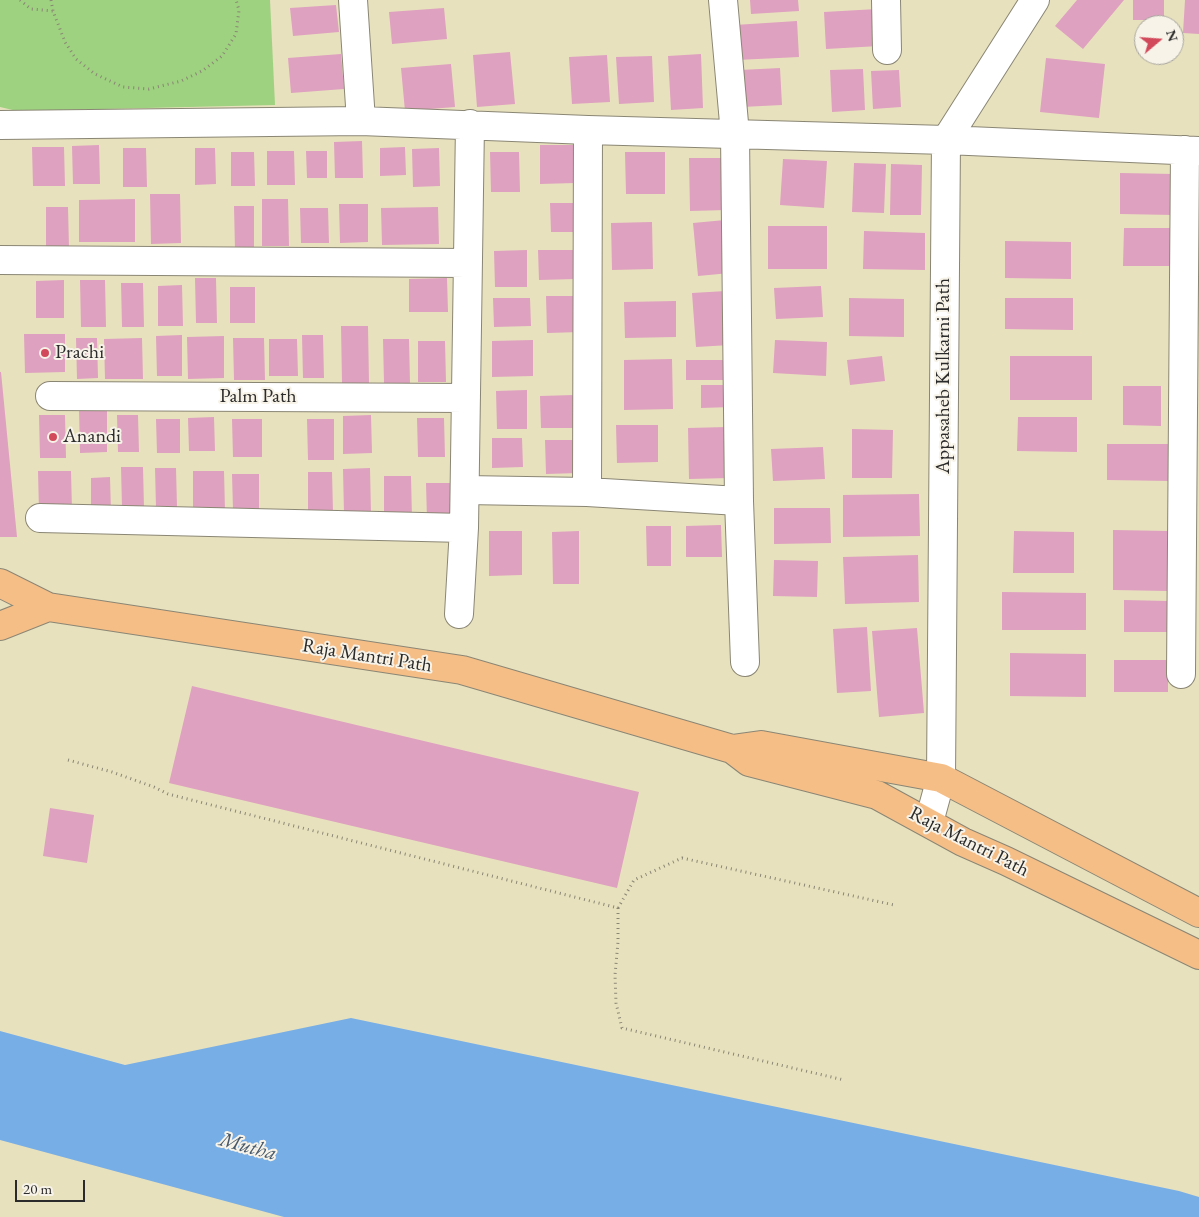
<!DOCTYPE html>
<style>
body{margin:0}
#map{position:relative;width:1199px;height:1217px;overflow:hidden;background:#e8e1be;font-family:"EB Garamond",serif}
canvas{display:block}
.north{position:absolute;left:1134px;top:15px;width:50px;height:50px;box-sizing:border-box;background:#f7f3e8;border:1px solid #a5a39c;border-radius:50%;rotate:72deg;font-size:14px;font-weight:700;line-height:20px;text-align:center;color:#2b2b2b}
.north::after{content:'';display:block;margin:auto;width:18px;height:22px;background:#d1495b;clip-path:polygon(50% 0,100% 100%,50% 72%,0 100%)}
.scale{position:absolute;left:15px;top:1180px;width:70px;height:22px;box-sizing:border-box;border:2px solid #2b2b2b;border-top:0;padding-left:6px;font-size:15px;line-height:18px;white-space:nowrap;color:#2b2b2b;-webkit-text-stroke:4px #f7f3e8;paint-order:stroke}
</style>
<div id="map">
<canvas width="1199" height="1217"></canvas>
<div class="north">N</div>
<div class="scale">20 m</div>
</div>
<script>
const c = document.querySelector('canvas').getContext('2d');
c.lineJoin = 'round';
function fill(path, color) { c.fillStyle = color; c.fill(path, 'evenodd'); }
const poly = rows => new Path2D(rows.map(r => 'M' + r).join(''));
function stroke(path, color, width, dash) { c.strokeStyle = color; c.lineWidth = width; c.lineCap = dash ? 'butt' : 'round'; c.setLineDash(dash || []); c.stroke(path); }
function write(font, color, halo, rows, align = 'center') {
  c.font = font + ' "EB Garamond",serif'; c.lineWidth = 4; c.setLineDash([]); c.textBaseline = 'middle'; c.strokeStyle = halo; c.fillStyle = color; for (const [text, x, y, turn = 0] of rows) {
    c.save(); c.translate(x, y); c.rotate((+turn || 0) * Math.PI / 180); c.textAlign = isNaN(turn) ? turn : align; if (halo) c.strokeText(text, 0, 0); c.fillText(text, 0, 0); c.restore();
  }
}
const green = poly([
 [0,0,270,0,275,105,17,111,0,107]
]);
const water = poly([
 [351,1018,1179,1191,1199,1197,1199,1217,284,1217,0,1140,0,1031,125,1065]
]);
const building = poly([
 [750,0,798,0,799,11,751,14],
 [1077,0,1124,0,1083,49,1055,26],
 [1133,0,1164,0,1164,20,1133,20],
 [1185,0,1199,0,1199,34,1183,33],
 [336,5,339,32,293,36,290,8],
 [444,8,447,39,392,44,389,12],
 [877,9,879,46,826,49,824,12],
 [797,21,799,57,737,60,735,25],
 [510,52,515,104,477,107,473,55],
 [341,54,344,89,291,93,288,58],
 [701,54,703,108,671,110,668,56],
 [607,55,610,102,572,104,569,57],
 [652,56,654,102,619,104,616,57],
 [1046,58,1105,64,1099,118,1040,112],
 [451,64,455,107,405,111,401,68],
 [780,68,782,105,742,107,740,70],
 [863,69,865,110,832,112,830,70],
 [899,70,901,107,873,109,871,71],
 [362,141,363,178,335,178,334,142],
 [99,145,100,184,73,184,72,146],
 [540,145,574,145,575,183,540,184],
 [32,147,64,147,65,186,33,186],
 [405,147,406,175,380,176,380,148],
 [123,148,146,148,147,187,123,187],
 [195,148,215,148,216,184,195,185],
 [439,148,440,186,413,187,412,149],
 [267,151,294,151,295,185,267,185],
 [306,151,327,151,327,178,307,178],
 [231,152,254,152,255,186,231,186],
 [490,152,519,152,520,192,491,192],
 [625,152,665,152,665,194,626,194],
 [689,158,726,158,727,210,690,211],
 [783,159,827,161,824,208,780,205],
 [854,163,886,164,884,213,852,212],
 [891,164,922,165,921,215,890,215],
 [1120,173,1174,174,1174,215,1120,214],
 [150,194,180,194,181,243,151,244],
 [135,199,135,242,79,242,79,200],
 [262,199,288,199,289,246,262,246],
 [550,203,578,203,578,232,551,232],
 [339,204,368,204,368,242,340,243],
 [234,206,254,206,254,250,235,250],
 [46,207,68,207,69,248,46,248],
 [438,207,439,244,382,245,381,208],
 [300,208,328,208,329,243,301,243],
 [725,220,730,273,698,276,693,223],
 [652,222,653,269,612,270,611,223],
 [768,226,827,226,827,269,768,269],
 [1124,228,1173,228,1173,266,1123,266],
 [864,231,925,233,925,270,863,269],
 [1005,241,1071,242,1071,279,1005,278],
 [527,250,527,287,495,287,494,251],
 [538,250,576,250,576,279,539,280],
 [195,278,216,278,217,323,196,323],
 [447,278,448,312,409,312,409,279],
 [64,280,64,318,36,318,36,281],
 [80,280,105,280,106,327,81,327],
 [121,283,143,283,144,327,122,327],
 [182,285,183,326,158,326,158,286],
 [821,286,823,317,776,319,774,288],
 [230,287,255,287,255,323,230,323],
 [726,291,730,345,696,347,692,293],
 [546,296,580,296,581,332,547,333],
 [493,298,530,298,531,326,494,327],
 [849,298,904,299,904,337,849,336],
 [1005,298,1073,298,1073,330,1005,329],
 [676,301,676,337,625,338,624,302],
 [341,326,368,326,369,383,342,383],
 [24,334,65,334,65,372,25,373],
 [182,335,182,376,157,376,156,336],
 [302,335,323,335,324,378,303,378],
 [224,336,224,378,188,379,187,337],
 [76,338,97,338,98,378,77,379],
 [142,338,143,379,105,379,104,339],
 [233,338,264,338,265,380,234,380],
 [269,339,297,339,298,376,269,376],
 [383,339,409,339,410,384,384,383],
 [533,340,533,376,492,377,492,341],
 [775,340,827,342,826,376,773,373],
 [418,341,445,341,446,382,418,382],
 [882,356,885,381,850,385,847,360],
 [1010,356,1092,356,1092,400,1010,400],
 [672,359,673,409,624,410,624,360],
 [686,360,724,360,725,380,686,380],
 [0,372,1,372,17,537,0,537],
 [701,385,731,385,731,407,701,408],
 [1123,386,1161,386,1161,426,1123,425],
 [527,390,527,429,497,429,496,391],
 [574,395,574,428,541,428,540,396],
 [79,408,107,408,107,452,80,453],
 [39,415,65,415,66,458,40,458],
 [117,415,138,415,139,452,118,452],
 [371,415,372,453,343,454,343,416],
 [214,417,215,451,189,451,188,418],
 [1018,417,1077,417,1077,452,1017,451],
 [417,418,444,418,445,457,418,457],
 [156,419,180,419,180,453,157,453],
 [232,419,262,419,262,457,233,457],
 [307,419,334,419,334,460,308,460],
 [616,425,658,425,658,462,617,463],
 [727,427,729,478,689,479,688,428],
 [852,429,893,430,892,478,852,478],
 [492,438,522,438,523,467,492,468],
 [545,440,579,440,579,473,546,474],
 [1107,444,1171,444,1171,481,1107,480],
 [823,447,825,479,773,481,771,449],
 [121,467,143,467,144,508,122,508],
 [155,468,176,468,177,507,156,508],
 [370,468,371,514,344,514,343,469],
 [38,471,71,471,72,510,39,511],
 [193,471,224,471,225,511,193,512],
 [308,472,332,472,333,512,308,512],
 [232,474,259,474,259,510,233,510],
 [384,476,411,476,412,519,384,519],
 [110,477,111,513,91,513,91,478],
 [426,483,452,483,453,519,427,520],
 [919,494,920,536,843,537,843,495],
 [774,508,830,508,831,543,774,544],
 [721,525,722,557,686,557,686,526],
 [646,526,671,526,671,566,647,566],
 [1113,530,1169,531,1169,591,1113,590],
 [489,531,522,531,522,575,489,576],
 [579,531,579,584,553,584,552,532],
 [1014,531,1074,532,1074,573,1013,573],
 [918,555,919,602,845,604,843,557],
 [774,560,818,561,817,597,773,596],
 [1002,592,1086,593,1086,630,1002,630],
 [1124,600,1168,601,1168,632,1124,632],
 [867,627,871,691,837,693,833,629],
 [917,628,924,713,879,717,872,631],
 [1010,653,1086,654,1086,697,1010,696],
 [1114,660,1168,660,1168,692,1114,692],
 [192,686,639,792,617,888,169,783],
 [50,808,94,815,87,863,43,856]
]);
const path = poly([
 [20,0,31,9,53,11],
 [51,0,53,11,65,42,76,59,95,74,123,87,149,89,181,81,202,71,222,56,236,34,239,10,236,0],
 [68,760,112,772,154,787,168,794,618,908,618,942,615,975,616,1003,622,1028,844,1080],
 [618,908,634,880,682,858,894,905]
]);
const minor = poly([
 [353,0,361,121],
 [723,0,735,134,739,501,745,662],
 [886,0,887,50],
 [0,125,361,121,588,130,946,140,1199,151],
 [0,260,468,263],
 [50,396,466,398],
 [465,490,587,492,588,130],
 [587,492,739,501],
 [40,518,464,528],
 [459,614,464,528,470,124],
 [1181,674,1185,150],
 [929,822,941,778,946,140,1035,0]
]);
const major = poly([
 [0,583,48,607,462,670,732,749,749,762,877,795,963,842,1006,861,1199,955],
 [0,626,48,607],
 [732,749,761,745,941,778,1199,913]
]);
const markers = [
 [45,353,5,"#d1495b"],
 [53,437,5,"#d1495b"]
];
const poiNames = [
 ["Prachi",55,353],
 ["Anandi",63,437]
];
const streetNames = [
 ["Appasaheb Kulkarni Path",944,376,-90],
 ["Palm Path",258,397],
 ["Raja Mantri Path",367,656,9],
 ["Raja Mantri Path",969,842,27]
];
const waterNames = [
 ["Mutha",248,1147,15]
];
fill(green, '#9ed180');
fill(water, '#78aee6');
fill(building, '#dea1bf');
stroke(minor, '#8a8674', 30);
stroke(major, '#8a8674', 30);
stroke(path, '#8a8674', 3, [1, 4]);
stroke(minor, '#fff', 28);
stroke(major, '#f6be87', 28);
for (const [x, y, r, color] of markers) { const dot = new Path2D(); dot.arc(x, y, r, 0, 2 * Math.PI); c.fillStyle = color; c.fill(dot); stroke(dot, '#f7f3e8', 2); }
write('20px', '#2b2b2b', '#f7f3e8', poiNames, 'left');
write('20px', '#2b2b2b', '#f7f3e8', streetNames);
write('italic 21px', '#46596c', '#f7f3e8', waterNames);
</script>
